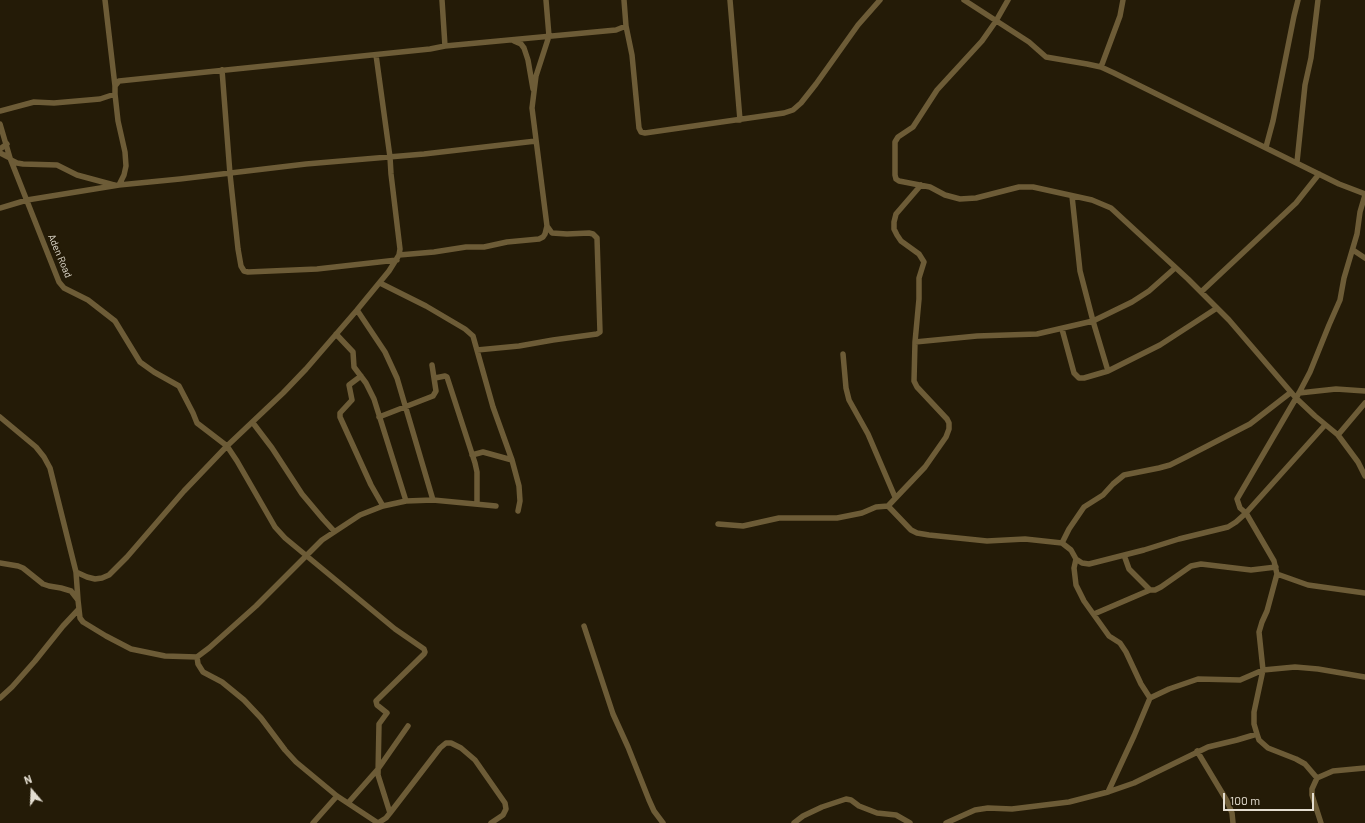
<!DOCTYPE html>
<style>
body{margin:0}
#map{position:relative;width:1365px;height:823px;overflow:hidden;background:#241b07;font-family:Barlow,sans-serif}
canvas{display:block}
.north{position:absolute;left:12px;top:771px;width:40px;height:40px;-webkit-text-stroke:3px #241b07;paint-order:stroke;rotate:341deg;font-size:11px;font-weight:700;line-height:16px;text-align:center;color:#e4ded1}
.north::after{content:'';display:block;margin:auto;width:14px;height:18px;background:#e4ded1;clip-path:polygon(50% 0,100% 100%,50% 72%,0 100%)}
.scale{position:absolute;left:1223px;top:793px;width:91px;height:18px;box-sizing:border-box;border:2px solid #e4ded1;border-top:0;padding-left:5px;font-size:12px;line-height:14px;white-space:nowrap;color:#e4ded1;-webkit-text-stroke:3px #241b07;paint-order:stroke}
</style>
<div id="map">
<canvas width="1365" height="823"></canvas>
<div class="north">N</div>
<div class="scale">100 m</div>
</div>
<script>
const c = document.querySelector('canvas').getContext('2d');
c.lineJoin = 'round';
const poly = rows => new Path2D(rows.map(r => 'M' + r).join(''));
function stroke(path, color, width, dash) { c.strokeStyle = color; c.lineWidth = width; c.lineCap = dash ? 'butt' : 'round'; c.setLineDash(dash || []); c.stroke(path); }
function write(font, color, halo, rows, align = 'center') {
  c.font = font + ' Barlow,sans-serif'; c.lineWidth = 3.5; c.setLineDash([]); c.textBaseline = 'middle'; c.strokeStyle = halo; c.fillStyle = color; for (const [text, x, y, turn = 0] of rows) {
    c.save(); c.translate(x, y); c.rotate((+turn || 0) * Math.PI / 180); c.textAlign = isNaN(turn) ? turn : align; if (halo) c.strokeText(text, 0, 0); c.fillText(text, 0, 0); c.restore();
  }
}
const minor = poly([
 [105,0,115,86],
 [442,0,445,46],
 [624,0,626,26,632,55,639,128,641,132,645,133,784,113,793,110,801,103,816,84,858,25,880,0],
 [730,0,740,120],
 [964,0,1029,42,1046,57,1087,64,1101,67,1114,73,1339,184,1365,194],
 [1008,0,996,21,982,41,937,90,913,127,898,137,895,142,895,175,896,179,899,181,930,187,945,195,960,199,976,198,1019,187,1033,187,1092,200,1111,208,1188,279,1229,320,1296,398,1315,416,1338,435,1358,462,1365,476],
 [514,41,521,44,524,48,528,60,533,89],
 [1101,67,1120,16,1123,0],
 [222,70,230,174,238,249,241,266,244,271,248,272,317,269,397,260],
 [0,111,34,102,54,103,100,99,115,94],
 [0,124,10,158,59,282,64,288,88,300,115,321,140,362,154,372,179,386,193,413,197,423,227,446,237,461,275,527,285,538,395,629,424,649,425,652,424,654,376,701,377,705,387,713,379,724,378,775,390,813,386,818,378,823],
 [1266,147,1273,121,1294,16,1298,0],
 [0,149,7,144],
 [0,153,10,158],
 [11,160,17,163,23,164,57,165,77,175,114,185],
 [1297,162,1305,85,1311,58,1318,0],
 [119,185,124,175,126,166,125,152,118,121,115,94,115,86,119,81,430,49,445,46,616,30,626,26],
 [1072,196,1080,271,1093,321,1108,371],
 [0,208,27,200,119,185,180,179,306,164,424,154,536,141],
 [1353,250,1365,258],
 [399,255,434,252,466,247,484,247,507,242,539,239,543,237,545,234,547,226,532,108,536,76,549,36,546,0],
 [380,283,426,306,465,329,473,336,493,407,512,460,519,486,520,501,518,511],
 [1201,292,1296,203,1319,174],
 [357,310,385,352,397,378,433,500],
 [1062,329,1074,373,1079,378,1084,378,1108,371,1160,345,1217,308],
 [336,334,353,352,354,367,366,383,374,399,406,501],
 [915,342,977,336,1037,334,1093,321,1132,302,1149,291,1175,268],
 [477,350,519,346,553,340,597,334,600,332,597,238,593,234,589,233,567,234,552,233,547,226],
 [843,354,846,388,849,400,868,434,895,497],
 [361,376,349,385,352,400,340,413,340,417,371,485,383,506],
 [435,378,445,376,447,377,475,463,477,472,477,503],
 [1299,393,1336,389,1365,391],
 [0,417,36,447,44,457,50,468,76,572,78,600],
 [379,417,433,396,436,391,432,365],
 [253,423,272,448,302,494,323,519,334,531],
 [1338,435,1365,403],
 [472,455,483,452,512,460],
 [888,506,925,467,946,437,949,429,949,423,947,419,917,387,914,381,915,342,919,299,919,278,924,262,919,254,901,241,897,235,894,229,894,222,896,214,921,185],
 [718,524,743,526,779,518,837,518,862,513,876,507,888,506,911,530,917,533,929,535,987,541,1025,539,1062,543,1071,550,1076,559,1082,563,1089,564,1144,550,1179,539,1228,527,1236,522,1246,513,1325,425],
 [1062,543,1069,529,1084,507,1103,495,1113,484,1124,475,1159,468,1170,465,1186,457,1250,424,1290,393],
 [1124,555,1129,569,1150,590,1155,590,1161,587,1191,566,1201,564,1251,570,1276,567],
 [1076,559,1074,568,1076,585,1084,601,1109,636,1120,643,1126,652,1141,684,1150,698,1169,689,1198,679,1240,680,1263,670,1295,667,1318,669,1365,677],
 [0,563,18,566,23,568,43,584,49,586,61,588,71,591,78,600,80,618,83,622,106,636,131,649,165,656,197,657,209,648,256,606,322,540,360,515,383,506,406,501,433,500,496,506],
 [76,572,87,577,95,579,102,578,109,575,127,557,184,491,227,446,283,393,306,369,357,310,389,271,399,255,400,249,391,174,390,157,376,55],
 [1277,574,1308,585,1365,593],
 [1094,614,1150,590],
 [584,626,613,714,628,747,649,800,654,811,663,823],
 [197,657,198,664,203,672,222,682,244,700,261,718,285,750,296,762,337,796,378,823],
 [0,698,12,687,35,661,63,626,78,610],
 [1197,751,1227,801,1232,813,1233,823],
 [1317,778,1305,764,1296,759,1268,748,1259,740,1257,734,1254,724,1254,712,1263,670,1259,632,1262,622,1267,611,1277,574,1274,561,1246,513,1240,508,1237,499,1299,393,1310,372,1329,325,1340,300,1344,278,1357,234,1360,212,1365,195],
 [1108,792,1134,736,1150,698],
 [348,803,378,769,408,726],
 [390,813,440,748,446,743,451,743,461,748,475,760,505,803,506,809,503,815,491,823],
 [313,823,337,796],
 [794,823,803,816,822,807,846,799,851,800,859,806,877,813,896,815,910,823],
 [946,823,975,810,988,808,1012,809,1069,802,1108,792,1134,783,1208,747,1237,740,1257,734],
 [1321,823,1312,795,1312,789,1317,778,1333,771,1365,768]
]);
const streetNames = [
 ["Aden Road",60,256,67]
];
stroke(minor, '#6d5c37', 5.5);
write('10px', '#e4ded1', '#241b07', streetNames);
</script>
